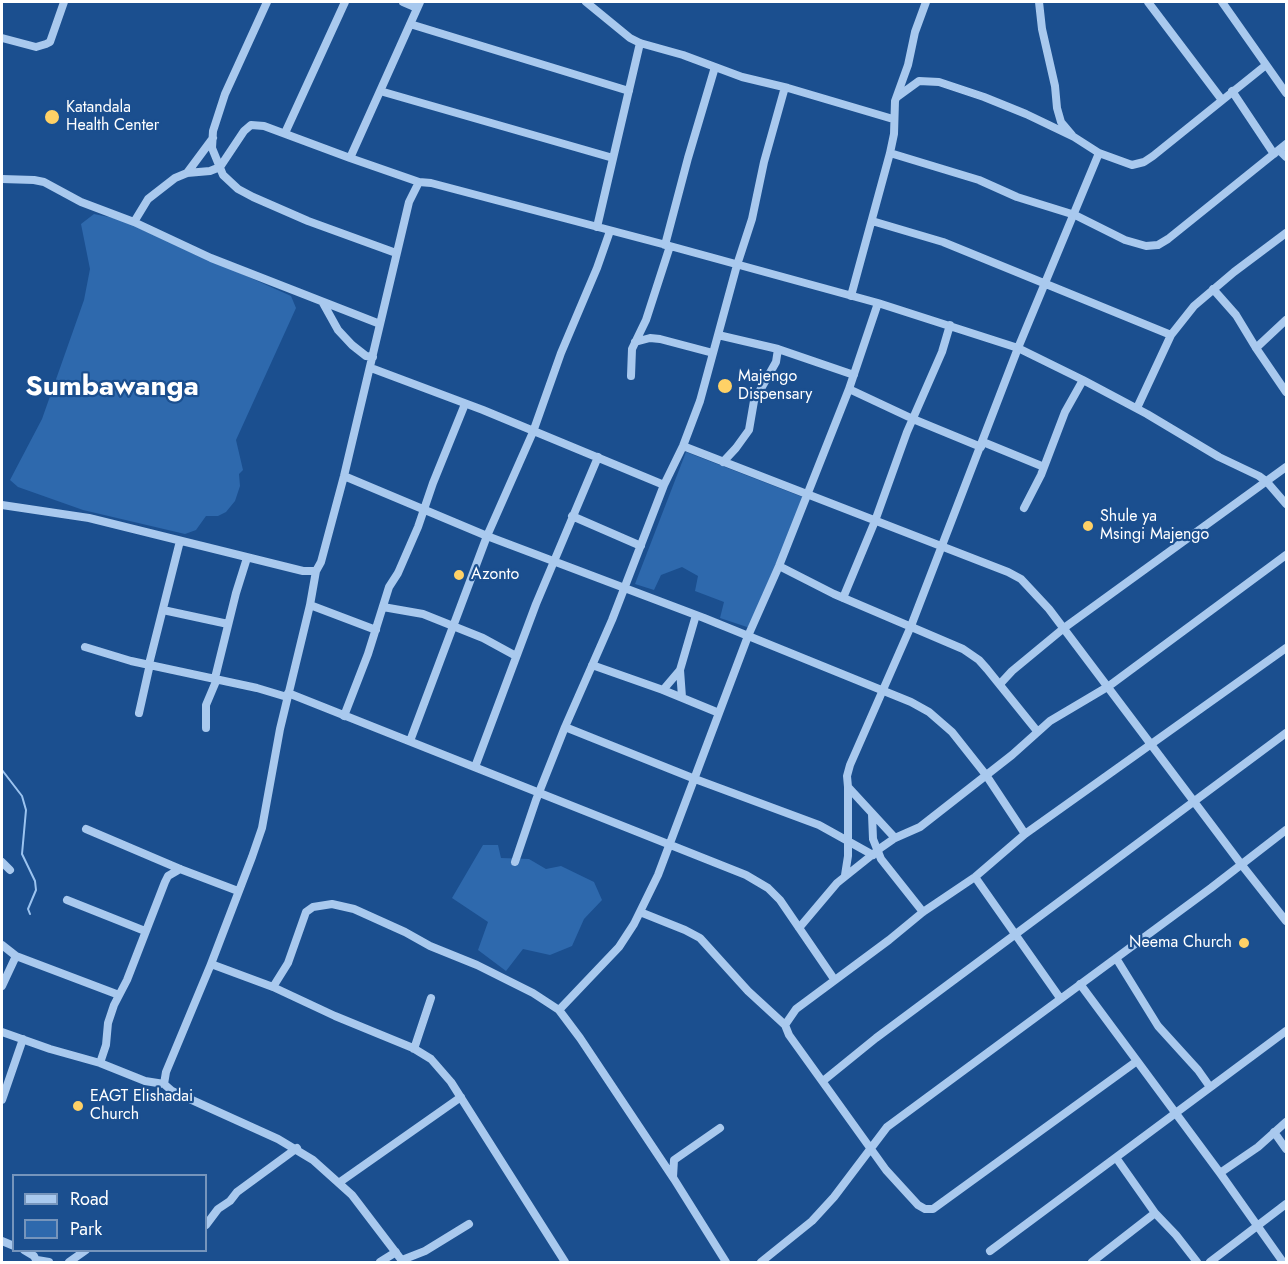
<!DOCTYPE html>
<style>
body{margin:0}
#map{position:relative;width:1288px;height:1264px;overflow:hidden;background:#1b4f8f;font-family:Jost,sans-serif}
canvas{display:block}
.frame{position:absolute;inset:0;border:3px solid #fff;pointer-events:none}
.legend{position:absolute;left:12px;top:1174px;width:195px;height:78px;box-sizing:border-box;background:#1b4f8f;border:2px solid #7695bc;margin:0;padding:8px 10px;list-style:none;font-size:18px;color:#fff}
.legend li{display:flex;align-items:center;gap:12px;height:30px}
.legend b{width:30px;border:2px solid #7695bc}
</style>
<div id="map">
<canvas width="1288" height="1264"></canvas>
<div class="frame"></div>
<ul class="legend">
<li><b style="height:8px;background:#a9c9ee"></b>Road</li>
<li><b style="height:16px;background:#2e69ad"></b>Park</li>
</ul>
</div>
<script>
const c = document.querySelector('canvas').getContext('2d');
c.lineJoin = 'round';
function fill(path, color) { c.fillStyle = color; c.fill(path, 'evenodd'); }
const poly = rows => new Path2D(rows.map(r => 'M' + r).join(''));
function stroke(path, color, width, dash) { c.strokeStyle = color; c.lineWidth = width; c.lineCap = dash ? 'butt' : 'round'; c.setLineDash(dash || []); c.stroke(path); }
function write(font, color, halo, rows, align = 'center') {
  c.font = font + ' Jost,sans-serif'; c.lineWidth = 4.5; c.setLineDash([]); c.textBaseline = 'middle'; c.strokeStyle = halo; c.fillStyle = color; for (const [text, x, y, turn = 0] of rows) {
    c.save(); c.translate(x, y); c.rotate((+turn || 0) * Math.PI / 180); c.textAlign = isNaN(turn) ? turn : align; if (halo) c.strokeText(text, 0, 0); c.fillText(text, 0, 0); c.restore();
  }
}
const green = poly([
 [94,214,119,219,291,296,296,308,236,440,243,470,239,474,240,486,235,501,226,512,218,516,206,516,196,530,185,534,83,510,18,487,10,480,42,419,84,300,90,269,81,224],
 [686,452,805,498,753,629,720,618,724,602,695,591,698,576,682,567,661,575,654,590,635,584],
 [483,845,498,845,501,858,529,859,546,869,561,866,594,882,602,900,584,919,572,946,550,955,523,949,506,971,478,950,488,922,452,898]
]);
const stream = poly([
 [2,770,22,796,26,810,22,854,35,881,36,890,28,909,30,914]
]);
const minor = poly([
 [267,2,225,94,213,131,212,148,223,175,238,189,253,197,308,221,396,253],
 [403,2,417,8],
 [586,2,630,38,640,43,683,55,742,77,788,88,893,119],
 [1039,2,1042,29,1055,86,1057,108,1061,122,1072,135],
 [1148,2,1222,100],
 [1222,2,1286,93],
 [410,24,629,91],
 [2,38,36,47,46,44,50,42,64,2],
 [380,91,613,158],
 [1232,91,1274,154],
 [897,97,919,81,939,82,984,97,1026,114,1074,137,1099,153,1132,165,1144,162,1153,156,1266,65],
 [285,133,345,2],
 [1279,150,1286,157],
 [890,153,979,180,1017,197,1075,215,1125,240,1146,246,1158,245,1168,239,1286,144],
 [187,173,213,138],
 [2,179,34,180,44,182,81,202,134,222,211,258,380,324],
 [419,182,350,158,420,2],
 [872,221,943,242,1171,335],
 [134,222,148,199,175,178,187,173,210,171,220,167,244,131,251,125,264,126,350,158],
 [597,227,640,43],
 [665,245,688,158,715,67],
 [1213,289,1236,315,1256,348,1286,392],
 [851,296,890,153,894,134,895,101,908,65,915,32,926,2],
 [323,303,338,330,352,345,366,356,373,357],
 [718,335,778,349,854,375],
 [635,342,650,338,660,339,713,353],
 [1256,348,1286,320],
 [371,368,483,410,664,485],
 [631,376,632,349,646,320,670,246],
 [849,389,913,419],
 [1137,408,1171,335,1194,306,1234,272,1286,233],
 [913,419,981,447],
 [983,442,1044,467],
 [683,446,1008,572,1021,579,1049,609,1241,864,1286,921],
 [723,462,736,448,749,430,754,401,776,362,778,349],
 [344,476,487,536,704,618,911,702,929,712,952,732,986,775,1025,834],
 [2,505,89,518,303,571,316,571,321,562,344,476,409,202,419,182,431,183,670,246,878,303,1018,348,1083,380,1147,414,1219,457,1259,476,1267,482,1286,504],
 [1024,508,1041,475,1065,412,1083,380],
 [572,516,641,546],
 [779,566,834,594,963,649,979,660,987,669,1037,731],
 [316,571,310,605,280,729,262,828,252,857,211,964,166,1072,164,1084,172,1091,278,1139,313,1160,352,1195,403,1262],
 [843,598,875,521,907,432,942,352,950,325],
 [310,605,376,630],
 [383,607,423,614,483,638,516,656],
 [163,610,228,624],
 [85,647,131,661,257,688,287,697],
 [149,664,180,541],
 [592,665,663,690,719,713],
 [680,670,682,697],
 [215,678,236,593,247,558],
 [1000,684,1012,671,1064,628,1286,467],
 [663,690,680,670,696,615],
 [288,693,746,875,768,888,780,900,834,979],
 [139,713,150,664],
 [344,716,368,654,389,587,398,573,418,527,433,483,465,404],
 [565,727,695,779,819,825,873,855],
 [206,728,206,705,217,679],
 [410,741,487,536,533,432,561,353,597,268,610,231],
 [475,767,536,604,598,457],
 [872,814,873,839,881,859,923,912],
 [86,829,180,869,238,891],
 [895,838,848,787,847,776,850,765,911,626,1018,348,1099,153],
 [2,862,10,870],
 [515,862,536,800,565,727,612,620,664,485,683,446,700,401,737,265,752,219,764,162,785,87],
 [845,875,848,856,848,787],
 [975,877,1060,998],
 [67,900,145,931],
 [640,912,685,930,700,938,748,991,785,1025],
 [799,928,837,883,882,847,895,838,920,827,1012,755,1050,721,1109,686,1286,555],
 [2,945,16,956],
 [1116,958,1158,1026,1198,1070,1210,1087],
 [211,964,273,987,335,1016,413,1048,431,1059,451,1082,565,1262],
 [1080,984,1220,1173,1283,1262],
 [2,986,16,956,119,995],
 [273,987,288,963,306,912,313,907,332,904,354,909,405,932,430,946,477,965,533,993,559,1010,580,1038,674,1179,726,1262],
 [559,1010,619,947,634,924,658,875,748,636,779,566,849,389,878,303],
 [2,1032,50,1049,100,1063,145,1081,164,1084],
 [414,1049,431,998],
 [1137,1061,933,1209,925,1209,918,1205,886,1170,789,1035,785,1025,796,1009,889,940,923,912,975,877,1025,834,1286,648],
 [100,1063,106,1045,108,1023,114,1005,127,980,165,882,168,876,180,869],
 [823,1081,876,1038,1286,733],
 [2,1100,23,1039],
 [1274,1132,1286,1149],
 [1117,1159,1155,1213,1176,1235,1197,1262],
 [1220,1173,1258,1147,1286,1122],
 [673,1177,674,1160,720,1128],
 [340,1182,461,1097],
 [206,1225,218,1209,230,1201,237,1192,297,1148],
 [2,1241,14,1246],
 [24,1250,34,1256,37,1262],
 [990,1251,1286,1031],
 [37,1260,49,1262],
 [402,1260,425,1251,469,1224],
 [69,1262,86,1250],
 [380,1262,396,1252],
 [761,1262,812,1221,834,1197,887,1127,1211,888,1286,830],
 [1092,1262,1155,1213],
 [1210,1262,1286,1204]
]);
const markers = [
 [52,117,8,"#ffd166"],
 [725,386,8,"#ffd166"],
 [1088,526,6,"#ffd166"],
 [459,575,6,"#ffd166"],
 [1244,943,6,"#ffd166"],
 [78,1106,6,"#ffd166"]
];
const poiNames = [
 ["Katandala",66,108],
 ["Health Center",66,126],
 ["Majengo",738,377],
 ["Dispensary",738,395],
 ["Shule ya",1100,517],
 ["Msingi Majengo",1100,535],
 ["Azonto",471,575],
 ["Neema Church",1232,943,"right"],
 ["EAGT Elishadai",90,1097],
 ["Church",90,1115]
];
const townNames = [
 ["Sumbawanga",112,388]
];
fill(green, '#2e69ad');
stroke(stream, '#9cc4f0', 2);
stroke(minor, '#a9c9ee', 8);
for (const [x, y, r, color] of markers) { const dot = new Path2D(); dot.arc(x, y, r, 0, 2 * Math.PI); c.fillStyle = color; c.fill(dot); stroke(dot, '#1b4f8f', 2); }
write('16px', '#fff', '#1b4f8f', poiNames, 'left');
write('bold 28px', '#fff', '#1b4f8f', townNames);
</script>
